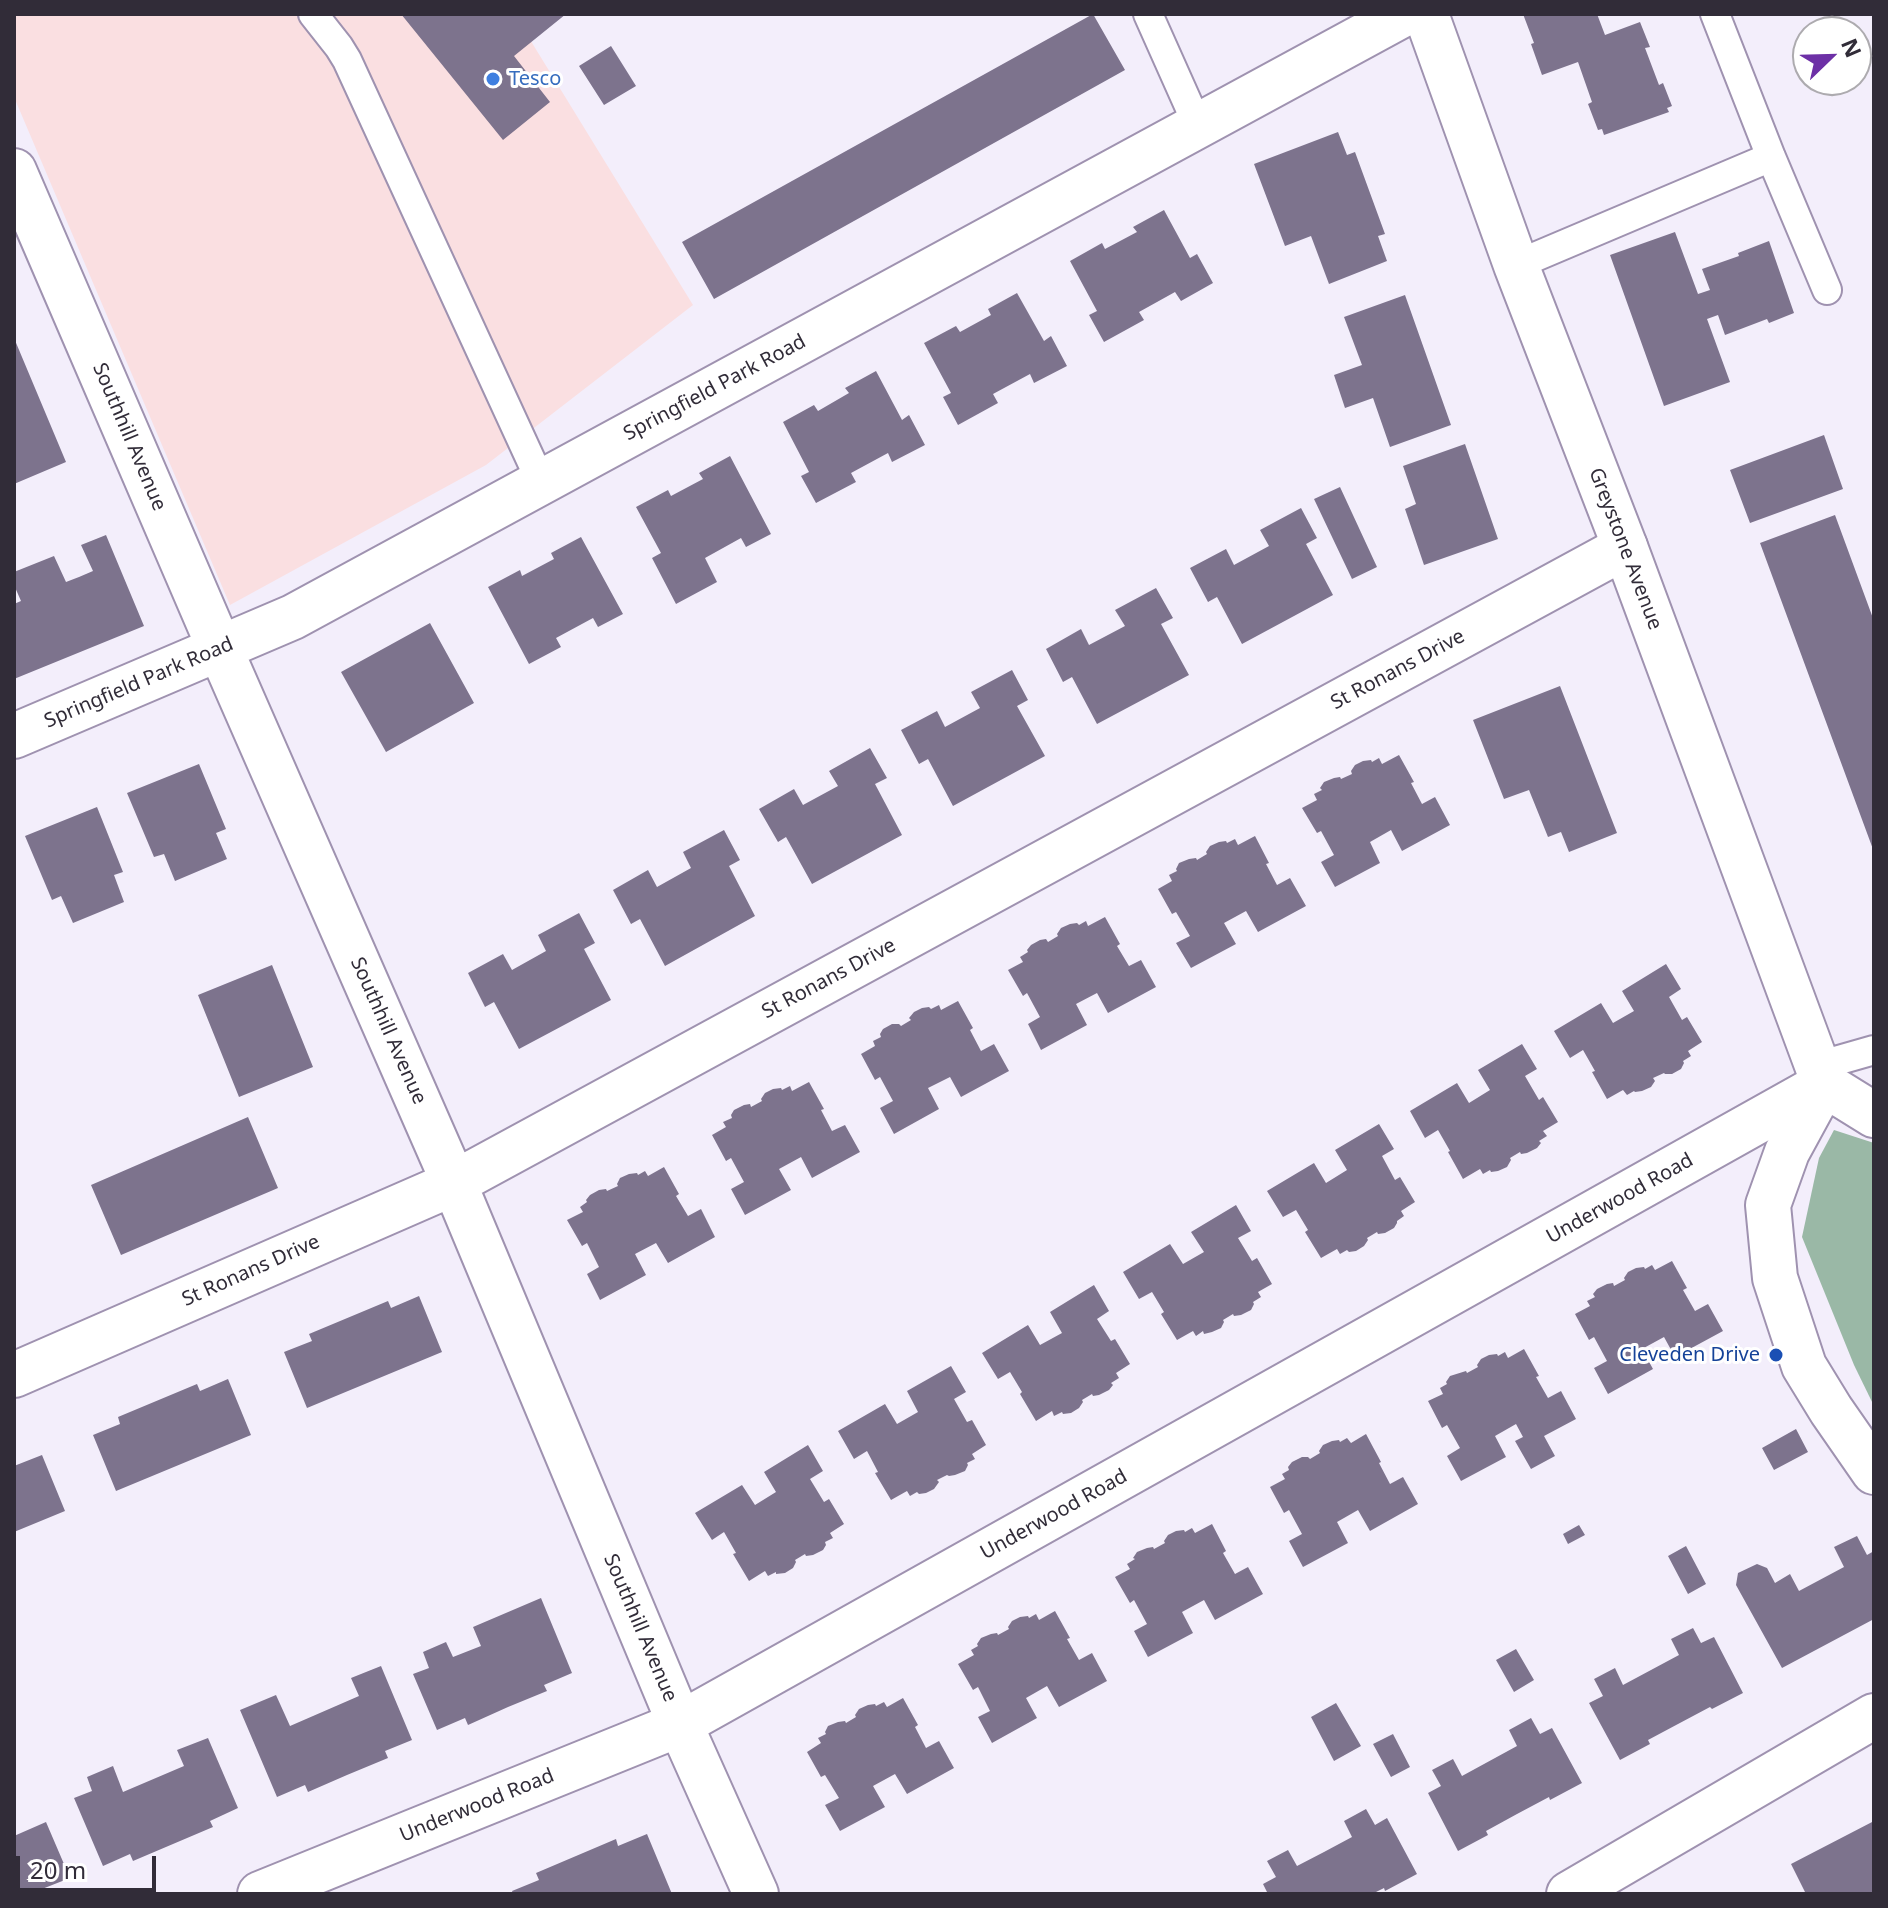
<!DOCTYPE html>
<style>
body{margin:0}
#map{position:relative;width:1888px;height:1908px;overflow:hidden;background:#f3eefb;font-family:"Noto Sans",sans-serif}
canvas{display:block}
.frame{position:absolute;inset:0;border:16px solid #312c38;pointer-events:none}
.north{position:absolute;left:1792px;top:16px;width:80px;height:80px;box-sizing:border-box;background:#fff;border:2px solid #adabaf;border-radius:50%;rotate:67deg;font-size:22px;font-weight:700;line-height:32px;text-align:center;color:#312c38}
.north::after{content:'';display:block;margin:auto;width:28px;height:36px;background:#6d30a6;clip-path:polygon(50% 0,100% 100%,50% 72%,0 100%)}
.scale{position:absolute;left:16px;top:1856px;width:140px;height:36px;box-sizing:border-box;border:4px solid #312c38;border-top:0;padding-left:10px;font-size:24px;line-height:28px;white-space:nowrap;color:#312c38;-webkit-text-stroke:6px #fff;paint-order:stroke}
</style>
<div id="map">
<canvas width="1888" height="1908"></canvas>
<div class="frame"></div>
<div class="north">N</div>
<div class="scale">20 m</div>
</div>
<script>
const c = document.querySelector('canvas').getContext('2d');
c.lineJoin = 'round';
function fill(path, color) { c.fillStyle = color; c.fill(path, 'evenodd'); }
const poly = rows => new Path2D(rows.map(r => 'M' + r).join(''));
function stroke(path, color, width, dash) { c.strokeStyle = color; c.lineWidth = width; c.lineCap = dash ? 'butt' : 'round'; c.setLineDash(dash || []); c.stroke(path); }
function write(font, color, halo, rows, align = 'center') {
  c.font = font + ' "Noto Sans",sans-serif'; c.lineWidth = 6; c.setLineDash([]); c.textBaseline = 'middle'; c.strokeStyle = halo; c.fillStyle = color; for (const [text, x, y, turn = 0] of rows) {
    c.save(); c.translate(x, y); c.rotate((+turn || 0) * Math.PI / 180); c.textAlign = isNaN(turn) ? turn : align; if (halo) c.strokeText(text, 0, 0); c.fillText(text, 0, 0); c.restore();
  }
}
const commercial = poly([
 [14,14,534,14,521,25,693,305,486,465,230,605,14,97]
]);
const forest = poly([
 [1834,1130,1874,1143,1874,1406,1854,1365,1802,1237,1819,1158]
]);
const building = poly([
 [401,14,566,14,514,56,550,102,503,140],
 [1093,14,1125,70,714,299,682,242],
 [1523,14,1597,14,1605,35,1640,22,1650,47,1645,48,1659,85,1663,83,1672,106,1667,108,1669,112,1604,135,1602,129,1598,130,1588,104,1592,102,1578,62,1542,75,1531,44,1534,43],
 [611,46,636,86,604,105,579,66],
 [1338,132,1347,155,1355,152,1385,234,1378,236,1387,261,1329,284,1311,236,1285,246,1254,164],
 [1164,210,1190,258,1197,254,1213,283,1181,301,1175,292,1139,312,1144,320,1104,342,1089,315,1097,311,1070,261,1102,243,1105,249,1137,232,1133,227],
 [1675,232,1698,294,1710,290,1702,269,1739,256,1738,253,1769,241,1794,313,1769,323,1767,319,1725,335,1718,315,1707,319,1730,382,1664,406,1610,255],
 [1017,293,1044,341,1051,336,1067,366,1034,383,1030,374,993,394,998,403,958,425,943,397,951,393,924,343,956,326,960,332,991,315,988,309],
 [1405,295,1451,425,1390,447,1373,398,1345,408,1334,375,1362,365,1344,317],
 [14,338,66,462,14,484],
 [876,371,902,420,909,415,925,445,892,462,888,453,851,473,856,482,816,503,801,476,809,472,783,422,814,405,818,411,849,393,845,388],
 [1824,435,1843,489,1750,523,1730,470],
 [1465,444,1498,539,1424,565,1405,509,1416,504,1403,466],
 [730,456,771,534,746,547,741,538,705,558,717,582,676,604,652,558,661,553,636,507,668,490,671,496,703,479,699,473],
 [1340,487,1377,567,1352,579,1314,499],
 [1301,508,1317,538,1306,544,1333,595,1242,644,1217,597,1208,602,1190,568,1226,549,1234,565,1269,546,1260,530],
 [1835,515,1874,621,1874,852,1760,543],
 [106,535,144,626,14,679,14,604,21,601,14,585,14,572,54,556,66,582,79,577,93,571,81,545],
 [581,537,623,614,598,627,593,618,556,638,561,647,529,664,488,587,520,570,522,576,554,559,551,553],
 [1156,588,1173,618,1161,624,1189,675,1097,724,1072,677,1063,682,1046,649,1081,629,1089,645,1125,626,1115,610],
 [430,623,474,703,386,752,341,672],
 [1012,670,1028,700,1017,706,1045,756,953,806,928,759,919,764,901,730,937,711,945,727,980,708,971,692],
 [1560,686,1617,833,1569,852,1561,832,1548,837,1529,790,1504,799,1473,720],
 [870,748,887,778,875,784,902,835,812,884,786,837,778,842,759,809,794,789,803,805,838,786,829,771],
 [1399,755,1414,782,1411,783,1422,804,1435,797,1450,825,1402,851,1391,830,1370,842,1380,863,1335,887,1321,862,1334,855,1321,831,1317,833,1302,808,1317,800,1314,794,1322,790,1320,788,1324,782,1334,778,1340,777,1341,779,1352,774,1351,771,1355,765,1363,761,1371,760,1372,762,1379,758,1382,764],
 [199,764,226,829,216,833,227,859,175,881,164,854,154,857,127,793],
 [97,807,123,872,114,875,124,902,73,923,61,896,52,900,25,836],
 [724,830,740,860,729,866,755,916,665,966,640,919,631,924,613,890,648,870,657,887,691,868,683,852],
 [1255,836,1269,863,1266,864,1277,885,1290,878,1306,906,1258,932,1246,911,1224,923,1236,944,1191,968,1176,943,1190,936,1176,912,1172,914,1158,889,1172,881,1169,875,1177,871,1176,869,1179,863,1189,859,1196,858,1197,860,1207,854,1206,852,1210,846,1219,842,1226,841,1227,843,1235,839,1238,845],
 [579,913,595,943,584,949,611,1000,519,1049,494,1002,485,1007,468,973,503,954,512,970,546,951,538,935],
 [1105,917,1120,944,1117,946,1129,966,1141,960,1156,987,1108,1013,1097,993,1076,1004,1087,1025,1041,1050,1028,1024,1040,1017,1027,993,1023,996,1008,970,1023,962,1020,957,1028,952,1027,950,1031,945,1040,940,1046,939,1048,942,1058,936,1057,934,1061,928,1070,924,1077,923,1079,925,1086,921,1088,926],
 [1666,964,1681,989,1669,997,1682,1020,1687,1017,1702,1042,1688,1051,1691,1056,1683,1061,1684,1063,1681,1069,1672,1074,1665,1074,1664,1073,1653,1078,1655,1081,1651,1087,1642,1091,1635,1092,1634,1091,1627,1095,1623,1090,1607,1099,1592,1072,1595,1071,1583,1050,1570,1058,1554,1031,1601,1003,1613,1023,1634,1011,1622,991],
 [272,965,313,1067,239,1097,198,995],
 [958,1001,973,1028,970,1030,981,1051,994,1044,1009,1071,961,1097,950,1077,928,1088,939,1109,894,1134,880,1108,893,1101,880,1077,875,1080,861,1054,875,1046,873,1041,881,1037,880,1034,883,1029,892,1024,899,1024,901,1026,911,1020,909,1018,914,1012,922,1008,929,1007,931,1009,939,1005,941,1010],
 [1522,1044,1537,1069,1525,1076,1539,1100,1543,1097,1558,1122,1543,1131,1547,1136,1539,1141,1541,1143,1537,1148,1527,1153,1521,1154,1520,1152,1510,1158,1511,1160,1507,1167,1498,1171,1491,1172,1490,1170,1483,1174,1480,1169,1463,1179,1448,1152,1450,1151,1438,1130,1425,1138,1410,1111,1457,1083,1469,1103,1490,1090,1478,1070],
 [809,1082,824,1109,821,1110,832,1131,845,1125,860,1152,812,1178,801,1157,779,1169,791,1190,745,1215,731,1189,744,1182,731,1158,726,1161,712,1135,726,1127,723,1122,732,1118,731,1115,734,1110,744,1105,750,1104,751,1107,762,1101,761,1099,765,1093,773,1089,781,1088,782,1090,790,1086,792,1091],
 [248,1117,278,1188,121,1255,91,1185],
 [1379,1124,1394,1149,1382,1156,1395,1180,1400,1177,1415,1202,1401,1211,1404,1216,1397,1221,1397,1223,1394,1228,1385,1233,1378,1234,1377,1232,1367,1238,1368,1240,1364,1246,1356,1251,1349,1252,1347,1250,1340,1254,1337,1249,1321,1258,1305,1232,1308,1230,1296,1210,1283,1217,1267,1191,1314,1163,1326,1183,1347,1170,1335,1150],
 [664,1167,679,1194,676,1196,688,1216,701,1209,715,1237,668,1263,656,1243,635,1254,646,1275,600,1300,587,1274,599,1267,587,1243,582,1246,567,1220,583,1212,580,1207,587,1202,586,1200,590,1195,599,1190,606,1189,607,1191,618,1186,617,1184,620,1178,629,1174,637,1173,638,1175,645,1171,648,1176],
 [1236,1205,1251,1231,1238,1238,1252,1261,1257,1258,1272,1284,1258,1292,1261,1297,1253,1302,1254,1304,1251,1310,1241,1315,1234,1316,1233,1314,1223,1320,1224,1322,1221,1328,1212,1332,1204,1334,1203,1331,1196,1336,1193,1331,1177,1340,1161,1314,1164,1312,1152,1292,1139,1299,1123,1272,1170,1244,1183,1264,1204,1252,1191,1232],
 [1672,1261,1687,1288,1683,1290,1695,1311,1708,1304,1723,1331,1675,1357,1664,1337,1642,1349,1653,1369,1608,1394,1594,1368,1607,1361,1594,1337,1589,1340,1575,1314,1590,1306,1587,1301,1595,1297,1593,1294,1597,1289,1607,1284,1613,1283,1614,1286,1625,1280,1624,1278,1628,1272,1636,1268,1644,1267,1645,1269,1652,1265,1655,1270],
 [1094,1285,1109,1311,1097,1319,1111,1341,1115,1339,1130,1364,1116,1373,1119,1378,1111,1383,1113,1385,1109,1390,1099,1395,1093,1396,1092,1394,1082,1400,1083,1402,1079,1408,1071,1413,1063,1414,1062,1412,1054,1416,1052,1411,1036,1421,1020,1394,1022,1392,1010,1372,998,1379,982,1353,1028,1325,1040,1345,1062,1333,1050,1312],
 [419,1296,442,1352,307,1408,284,1352,312,1341,309,1334,388,1301,391,1308],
 [1524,1349,1539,1376,1536,1377,1548,1398,1561,1391,1576,1419,1544,1436,1555,1456,1531,1469,1515,1441,1523,1437,1516,1424,1495,1436,1506,1457,1461,1481,1447,1456,1460,1448,1447,1425,1442,1428,1428,1401,1443,1394,1440,1388,1447,1384,1446,1382,1450,1376,1466,1371,1467,1373,1478,1367,1477,1365,1481,1359,1489,1355,1497,1354,1498,1356,1505,1352,1508,1358],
 [951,1366,966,1392,954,1399,967,1422,972,1420,986,1445,972,1454,975,1459,967,1463,968,1465,965,1471,955,1475,949,1476,947,1475,937,1480,939,1482,934,1489,926,1493,919,1494,917,1492,910,1496,907,1491,891,1500,875,1473,878,1472,867,1451,854,1459,838,1431,885,1404,897,1424,918,1412,907,1391],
 [228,1379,251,1435,116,1491,93,1435,120,1424,118,1417,197,1384,200,1391],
 [1796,1429,1808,1452,1774,1470,1762,1448],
 [1366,1434,1381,1462,1379,1463,1390,1484,1403,1477,1418,1504,1370,1531,1358,1510,1337,1522,1348,1543,1303,1567,1289,1541,1302,1534,1289,1510,1284,1513,1270,1487,1285,1479,1282,1474,1289,1470,1288,1467,1292,1462,1302,1457,1308,1457,1310,1459,1320,1453,1319,1451,1323,1445,1332,1441,1339,1440,1340,1442,1347,1438,1351,1443],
 [808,1445,823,1471,810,1479,824,1502,829,1499,844,1524,830,1533,833,1538,825,1542,826,1545,823,1550,813,1555,806,1556,805,1554,795,1560,796,1562,793,1568,785,1573,776,1574,776,1572,768,1576,765,1571,749,1581,733,1554,736,1553,724,1532,712,1540,695,1513,742,1485,755,1505,776,1492,764,1472],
 [42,1455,65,1511,14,1532,14,1466],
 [1212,1524,1226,1551,1223,1553,1235,1574,1248,1567,1263,1594,1215,1620,1204,1600,1182,1612,1193,1633,1148,1657,1134,1631,1147,1624,1134,1600,1130,1603,1115,1577,1130,1569,1127,1564,1135,1559,1133,1558,1137,1552,1147,1548,1153,1547,1154,1549,1165,1543,1164,1541,1168,1535,1176,1531,1184,1530,1185,1532,1192,1528,1195,1533],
 [1579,1525,1585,1535,1568,1544,1563,1534],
 [1857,1536,1867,1555,1874,1551,1874,1619,1782,1668,1736,1585,1738,1573,1757,1564,1767,1568,1775,1583,1790,1574,1799,1591,1844,1567,1834,1547],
 [1686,1546,1706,1584,1688,1594,1668,1556],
 [541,1598,572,1673,544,1685,547,1691,508,1707,468,1725,465,1718,437,1730,413,1674,429,1668,423,1652,446,1642,453,1657,481,1646,473,1627],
 [1055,1611,1070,1638,1067,1639,1079,1660,1092,1653,1107,1681,1059,1707,1047,1686,1026,1698,1037,1718,992,1743,978,1717,990,1711,978,1687,973,1690,958,1664,974,1655,971,1650,978,1646,977,1644,981,1638,991,1634,997,1633,998,1635,1009,1629,1008,1627,1012,1621,1020,1617,1028,1616,1029,1618,1036,1614,1039,1620],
 [1693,1628,1701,1643,1714,1637,1743,1693,1712,1709,1710,1707,1678,1724,1648,1740,1650,1744,1620,1760,1589,1703,1603,1696,1594,1679,1615,1668,1623,1685,1679,1655,1671,1639],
 [1516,1649,1534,1680,1514,1692,1496,1660],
 [381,1666,412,1740,385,1751,388,1758,347,1775,308,1792,305,1785,277,1797,240,1710,276,1695,290,1726,359,1696,351,1678],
 [903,1698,918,1725,915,1727,926,1748,939,1741,954,1768,907,1794,895,1774,873,1786,885,1807,840,1831,825,1805,839,1798,825,1775,821,1777,807,1752,821,1743,818,1738,826,1734,825,1732,828,1726,838,1722,845,1721,846,1723,856,1717,855,1715,859,1709,868,1705,875,1704,876,1706,884,1702,887,1707],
 [1336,1703,1361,1746,1334,1761,1311,1717],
 [1531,1718,1540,1734,1552,1728,1582,1783,1550,1800,1549,1797,1517,1814,1486,1831,1488,1835,1458,1851,1428,1793,1441,1786,1432,1770,1453,1759,1462,1776,1517,1746,1509,1730],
 [1393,1734,1410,1767,1391,1777,1373,1744],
 [208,1738,238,1808,210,1821,213,1827,133,1861,130,1854,103,1866,74,1798,92,1791,87,1777,113,1766,123,1792,184,1766,177,1750],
 [1366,1809,1375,1825,1387,1818,1417,1874,1385,1891,1384,1888,1372,1894,1268,1894,1263,1884,1276,1877,1267,1861,1288,1850,1297,1866,1324,1852,1352,1837,1344,1821],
 [1874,1821,1874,1894,1806,1894,1791,1864],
 [46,1822,70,1878,42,1889,44,1894,14,1894,14,1836],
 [647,1834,672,1894,513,1894,512,1891,539,1880,536,1873,616,1839,618,1846]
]);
const lane = poly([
 [313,14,339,47,347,60,541,482],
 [1148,14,1198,126],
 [1715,14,1771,157,1827,290],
 [1516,265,1771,157],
 [1818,1066,1874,1050]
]);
const street = poly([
 [14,171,220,649,454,1183,680,1724,756,1894],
 [14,736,293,617,1404,14],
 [14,1375,454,1183,1625,547],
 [260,1894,680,1724,1824,1084],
 [1569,1894,1874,1716]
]);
const secondary = poly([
 [1426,14,1516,265,1625,547,1824,1084,1874,1115],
 [1824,1084,1787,1152,1768,1205,1775,1278,1804,1366,1831,1410,1874,1472]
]);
const markers = [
 [493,79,8,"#3f7fe0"],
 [1776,1355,8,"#1a4fb4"]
];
const shopNames = [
 ["Tesco",509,79]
];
const streetNames = [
 ["Springfield Park Road",715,388,-28],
 ["Southhill Avenue",129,437,67],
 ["Greystone Avenue",1625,549,69],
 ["St Ronans Drive",1398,670,-28],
 ["Springfield Park Road",139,683,-23],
 ["St Ronans Drive",829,979,-28],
 ["Southhill Avenue",388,1031,66],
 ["Underwood Road",1620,1199,-29],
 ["St Ronans Drive",251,1271,-24],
 ["Underwood Road",1054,1515,-29],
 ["Southhill Avenue",640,1628,67],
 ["Underwood Road",477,1806,-22]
];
const transitNames = [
 ["Cleveden Drive",1760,1355]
];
fill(commercial, '#fadfe1');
fill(forest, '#9ab8a6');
fill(building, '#7d738d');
stroke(lane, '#9f92b0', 32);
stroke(street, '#9f92b0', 48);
stroke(secondary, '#9f92b0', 48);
stroke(lane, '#fff', 28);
stroke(street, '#fff', 44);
stroke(secondary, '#fff', 44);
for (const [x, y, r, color] of markers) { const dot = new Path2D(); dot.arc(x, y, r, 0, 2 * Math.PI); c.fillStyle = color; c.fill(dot); stroke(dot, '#fff', 3); }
write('20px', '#366cbe', '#fff', shopNames, 'left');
write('20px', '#312c38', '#fff', streetNames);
write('20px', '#164399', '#fff', transitNames, 'right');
</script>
